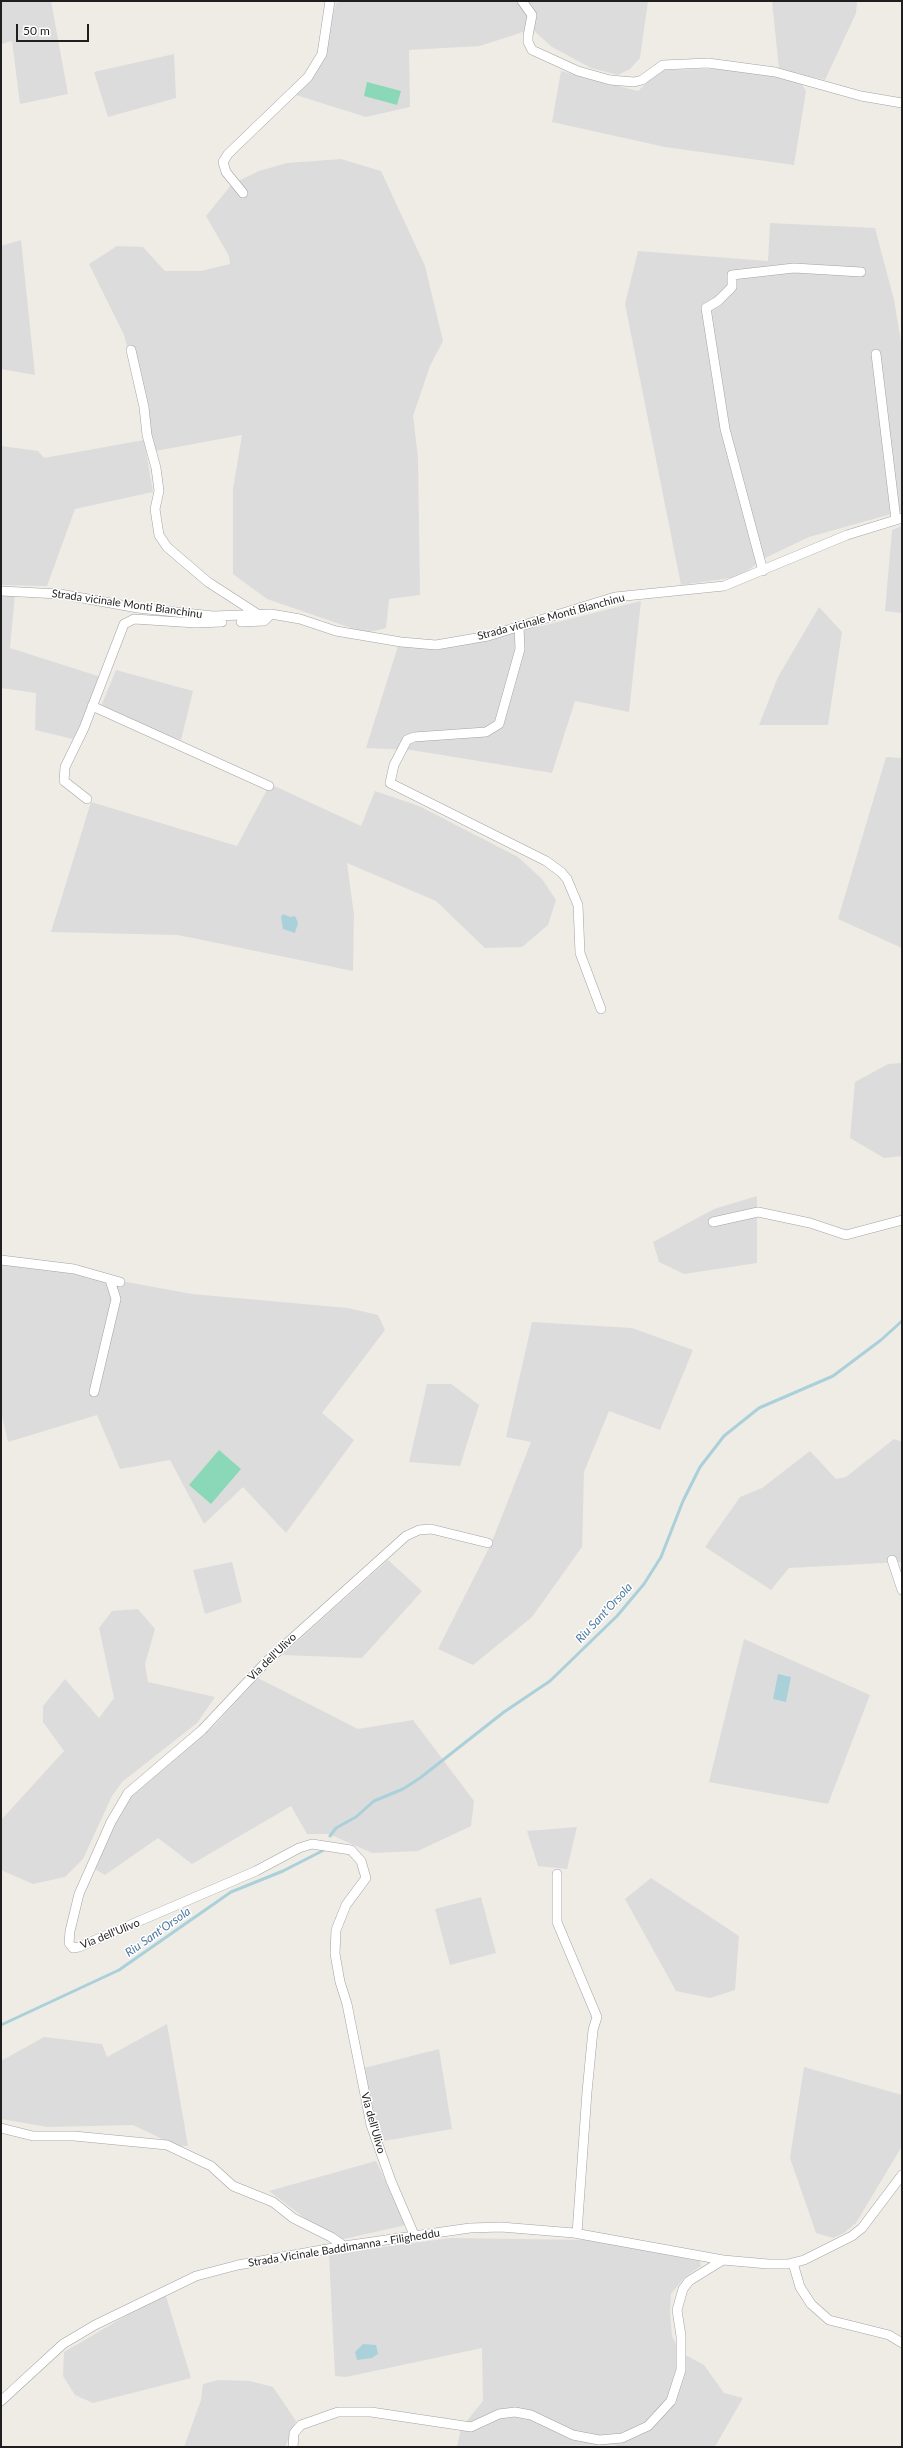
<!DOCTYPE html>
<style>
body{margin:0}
#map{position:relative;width:903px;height:2448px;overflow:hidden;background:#efece6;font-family:Lato,sans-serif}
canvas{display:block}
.frame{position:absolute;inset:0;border:2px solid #1f1f1f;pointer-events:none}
.scale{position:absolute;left:16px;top:24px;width:73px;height:18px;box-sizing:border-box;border:2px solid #1f1f1f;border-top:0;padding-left:5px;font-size:12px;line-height:14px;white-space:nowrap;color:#1f1f1f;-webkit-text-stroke:3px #fff;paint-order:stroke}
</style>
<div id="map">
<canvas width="903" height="2448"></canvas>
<div class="frame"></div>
<div class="scale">50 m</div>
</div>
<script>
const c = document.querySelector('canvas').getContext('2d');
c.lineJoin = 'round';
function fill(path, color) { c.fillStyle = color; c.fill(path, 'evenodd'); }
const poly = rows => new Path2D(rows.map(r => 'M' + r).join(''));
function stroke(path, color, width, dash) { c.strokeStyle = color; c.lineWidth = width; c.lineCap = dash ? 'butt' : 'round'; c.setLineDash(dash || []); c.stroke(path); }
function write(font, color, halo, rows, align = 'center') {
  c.font = font + ' Lato,sans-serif'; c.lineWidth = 3; c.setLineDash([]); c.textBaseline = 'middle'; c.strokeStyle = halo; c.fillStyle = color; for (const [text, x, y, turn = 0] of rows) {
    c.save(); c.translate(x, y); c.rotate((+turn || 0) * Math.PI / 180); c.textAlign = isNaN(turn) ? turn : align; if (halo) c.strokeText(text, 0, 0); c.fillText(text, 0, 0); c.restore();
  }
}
const residential = poly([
 [1,1,51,1,68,94,20,104,12,41,1,44],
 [344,1,648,1,640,58,630,69,618,75,591,68,552,47,532,29,480,46,409,50,410,107,366,117,296,95,327,37,336,3],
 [772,1,857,1,856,13,825,80,779,69],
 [174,54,176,98,108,117,94,72],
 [758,68,801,83,806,91,794,165,665,147,552,122,561,71,638,91,660,70],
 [341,159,381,171,425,266,443,341,430,366,413,416,418,457,420,595,389,599,386,628,366,633,267,599,233,574,233,489,242,435,155,451,124,335,89,264,117,246,143,247,165,271,201,271,230,264,229,256,206,216,232,184,259,171,287,163],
 [770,223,875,228,894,300,902,348,902,511,809,537,767,557,738,577,681,585,625,304,638,251,768,261],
 [21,240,35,375,1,369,1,246],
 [144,440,153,492,75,509,47,586,1,585,1,446,38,451,44,458],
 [902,526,902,613,885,611,892,530],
 [15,594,10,648,104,678,73,739,35,730,36,693,1,688,1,596],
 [641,601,629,712,575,701,552,773,411,750,366,748,398,646,542,626],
 [819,607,842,632,828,725,759,725,778,677],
 [116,670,193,691,181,740,99,711],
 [886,757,902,758,902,948,838,919],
 [270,784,361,826,375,791,419,806,518,857,542,879,556,900,548,925,522,947,485,948,436,901,347,863,354,915,353,971,178,935,51,932,91,802,237,846],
 [902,1063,902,1156,884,1158,850,1138,855,1082,888,1064],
 [757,1196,757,1263,684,1274,659,1262,653,1242,714,1209],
 [1,1263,105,1278,192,1294,348,1308,378,1315,385,1330,322,1413,354,1440,286,1533,243,1487,204,1524,170,1460,120,1469,97,1415,8,1442,1,1412],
 [532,1322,632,1328,693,1350,660,1430,609,1411,584,1472,582,1547,532,1617,473,1665,438,1649,491,1544,531,1442,506,1437],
 [427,1384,451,1384,479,1405,460,1466,409,1462],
 [894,1439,902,1442,902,1562,789,1568,771,1590,705,1547,740,1497,762,1488,810,1451,836,1479,846,1477],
 [388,1560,422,1591,362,1658,282,1655],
 [232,1562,242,1602,205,1614,193,1570],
 [138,1609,155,1629,145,1664,148,1682,215,1697,197,1723,122,1782,112,1796,83,1859,65,1877,33,1884,1,1870,1,1820,64,1751,43,1722,43,1706,65,1679,99,1718,114,1698,99,1628,112,1611],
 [744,1639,870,1695,828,1804,709,1782],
 [258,1678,358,1729,413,1720,474,1801,471,1826,418,1851,372,1853,329,1834,307,1834,291,1806,192,1864,158,1838,105,1875,93,1868,124,1800,213,1727],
 [577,1827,567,1869,538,1866,527,1831],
 [651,1878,739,1936,735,1990,710,1998,676,1991,625,1899],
 [481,1897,496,1953,450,1965,435,1909],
 [167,2024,188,2146,177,2146,133,2125,48,2127,1,2119,1,2061,44,2037,102,2044,107,2057],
 [439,2049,452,2129,378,2142,364,2068],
 [804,2067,902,2095,902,2146,856,2223,844,2233,833,2238,816,2233,790,2158],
 [376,2161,406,2225,335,2241,269,2191],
 [451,2238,590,2240,700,2261,701,2266,685,2277,671,2294,670,2312,672,2336,680,2352,704,2365,724,2393,743,2398,716,2445,711,2447,620,2447,615,2445,457,2447,461,2428,483,2401,482,2348,346,2377,335,2376,329,2254],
 [165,2293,191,2378,93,2403,75,2395,63,2376,64,2352],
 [218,2380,250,2381,273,2387,296,2421,285,2447,184,2447,201,2400,203,2384]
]);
const pitch = poly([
 [367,82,401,91,397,105,364,96],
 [219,1450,241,1469,211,1504,189,1485]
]);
const water = poly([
 [283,914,290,917,295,916,298,923,295,933,283,929,281,917],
 [778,1674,791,1677,786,1702,773,1699],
 [363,2344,376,2345,378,2354,372,2358,357,2360,355,2352]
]);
const stream = poly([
 [330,1836,336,1828,356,1817,374,1801,403,1789,420,1778,504,1712,550,1681,617,1616,644,1584,661,1557,683,1501,700,1467,724,1436,759,1408,833,1376,881,1340,902,1321],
 [1,2025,119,1970,231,1892,283,1871,324,1850]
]);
const minor = poly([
 [522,1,532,15,528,36,528,42,532,50,578,71,610,80,634,82,642,80,663,65,708,63,775,72,861,96,902,103],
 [243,193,226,172,223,162,228,154,308,77,322,54,330,1],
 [131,350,144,407,147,435,156,468,159,491,155,509,159,535,167,547,208,582,259,615],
 [876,354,896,520],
 [763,571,725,429,706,308,718,301,732,287,732,275,794,268,861,272],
 [1,591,60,594,138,608,213,616,271,614,300,619,336,631,401,642,436,645,488,636,615,597,724,586,847,535,902,518],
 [241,622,264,621,271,614],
 [519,627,520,649,499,724,486,732,414,737,407,740,394,765,390,783,546,861,561,872,567,879,578,905,580,953,601,1009],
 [92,706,269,786],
 [87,799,64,781,65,767,84,728,124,624,134,619,196,623,222,622],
 [713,1222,758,1212,810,1223,846,1235,902,1220],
 [1,1260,74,1269,120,1282],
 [94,1392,116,1299,110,1280],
 [892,1560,902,1590],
 [557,1874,557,1922,597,2017,593,2030,587,2092,577,2233],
 [1,2128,33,2136,74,2136,167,2145,211,2166,233,2186,273,2202,293,2218,331,2237,344,2246],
 [415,2237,391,2181,371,2125,347,2004,340,1982,335,1954,336,1930,346,1905,366,1878,361,1861,351,1850,312,1844,299,1848,256,1871,79,1947,73,1948,69,1943,70,1931,79,1894,111,1822,128,1793,202,1730,267,1661,406,1536,419,1530,431,1529,488,1543],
 [793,2263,800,2287,811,2304,829,2320,889,2335,902,2343],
 [1,2401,63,2344,95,2325,196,2276,238,2265,344,2246,470,2228,501,2227,574,2233,723,2260,768,2264,788,2264,804,2260,852,2236,862,2228,902,2175],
 [293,2447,294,2433,301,2425,338,2412,371,2412,471,2427,499,2414,515,2412,531,2415,573,2435,599,2440,622,2438,648,2426,671,2401,681,2370,681,2336,677,2310,683,2289,689,2281,723,2260]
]);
const streetNames = [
 ["Strada vicinale Monti Bianchinu",127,604,8],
 ["Strada vicinale Monti Bianchinu",551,617,-15],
 ["Via dell'Ulivo",272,1657,-44],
 ["Via dell'Ulivo",110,1934,-22],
 ["Via dell'Ulivo",373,2123,74],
 ["Strada Vicinale Baddimanna - Filigheddu",344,2248,-9]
];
const waterNames = [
 ["Riu Sant'Orsola",604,1613,-47],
 ["Riu Sant'Orsola",158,1932,-35]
];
fill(residential, '#dddcdc');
fill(pitch, '#8ad8b8');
fill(water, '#aad0da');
stroke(stream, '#aad0da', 3);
stroke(minor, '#a3a3a3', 10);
stroke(minor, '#fff', 9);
write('11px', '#1f1f1f', '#fff', streetNames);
write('italic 12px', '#4f7aa0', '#fff', waterNames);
</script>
